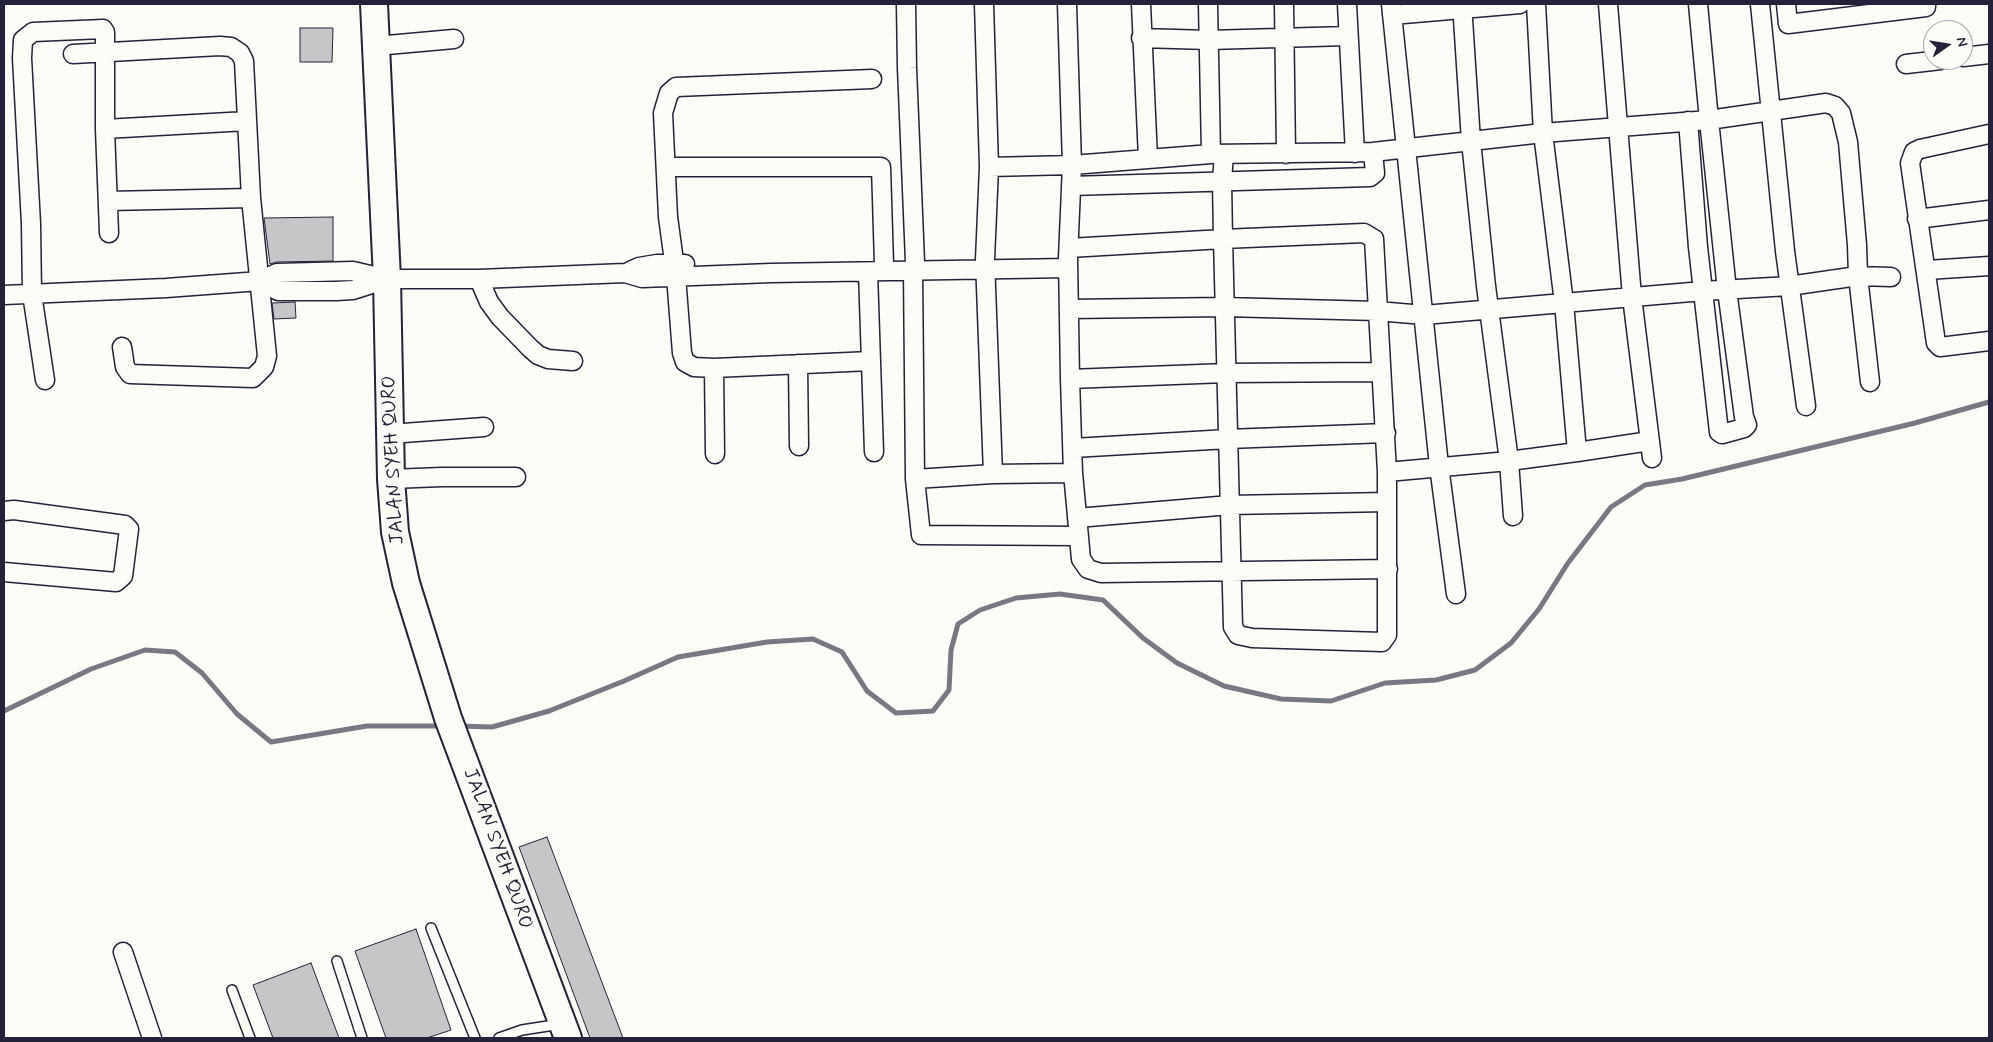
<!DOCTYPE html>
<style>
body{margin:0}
#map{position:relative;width:1993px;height:1042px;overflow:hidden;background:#fdfcf7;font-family:Mynerve,sans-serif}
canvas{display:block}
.frame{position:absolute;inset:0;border:5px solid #22223b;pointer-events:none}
.north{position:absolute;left:1923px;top:20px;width:50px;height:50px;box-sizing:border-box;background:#fdfcf7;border:1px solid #a5a5ac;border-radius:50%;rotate:77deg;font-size:14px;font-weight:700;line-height:20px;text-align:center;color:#22223b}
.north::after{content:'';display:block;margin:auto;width:18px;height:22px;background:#22223b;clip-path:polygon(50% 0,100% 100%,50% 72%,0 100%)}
</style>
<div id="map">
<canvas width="1993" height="1042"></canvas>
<div class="frame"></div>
<div class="north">N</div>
</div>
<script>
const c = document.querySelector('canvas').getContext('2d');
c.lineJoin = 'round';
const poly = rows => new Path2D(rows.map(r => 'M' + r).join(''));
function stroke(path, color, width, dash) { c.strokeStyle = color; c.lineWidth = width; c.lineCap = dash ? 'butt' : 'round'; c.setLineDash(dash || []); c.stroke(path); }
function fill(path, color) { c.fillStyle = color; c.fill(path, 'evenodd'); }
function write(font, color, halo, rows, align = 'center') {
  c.font = font + ' Mynerve,sans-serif'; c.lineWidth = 5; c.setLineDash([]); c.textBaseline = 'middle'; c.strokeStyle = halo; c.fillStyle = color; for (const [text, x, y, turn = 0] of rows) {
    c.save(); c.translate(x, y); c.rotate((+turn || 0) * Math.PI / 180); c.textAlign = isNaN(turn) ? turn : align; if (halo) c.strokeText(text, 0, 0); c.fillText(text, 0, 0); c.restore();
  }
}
const stream = poly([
 [4,711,91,669,145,650,175,652,202,673,237,714,271,742,367,726,443,726],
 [459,726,492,727,549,711,624,681,678,657,767,642,813,639,842,652,867,691,896,713,933,711,949,690,951,650,958,624,980,610,1016,598,1060,594,1103,600,1143,638,1177,663,1224,686,1281,699,1331,701,1385,683,1436,680,1475,670,1511,643,1539,609,1568,563,1611,507,1645,485,1682,479,1915,423,1989,402]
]);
const building = poly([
 [300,28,333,28,332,62,300,62,300,28],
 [333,217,333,261,277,262,270,264,264,218,333,217],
 [295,302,296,318,274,319,272,303,295,302],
 [547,837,623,1038,590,1038,519,847,547,837],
 [416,929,451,1030,427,1038,386,1038,355,951,416,929],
 [311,963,339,1038,273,1038,253,985,311,963]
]);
const service = poly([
 [431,928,475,1038],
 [337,961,362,1038],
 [232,990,250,1038],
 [499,1038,522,1030,561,1024]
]);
const minor = poly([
 [906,4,907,68,915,262,913,270,915,479,921,535,1078,536],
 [984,4,989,167,985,260,993,474],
 [1067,4,1072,165,1068,258,1070,379,1073,473,1081,559,1088,569,1101,573,1388,569],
 [1141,4,1148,159],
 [1208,4,1211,154],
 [1284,4,1286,154],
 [1347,4,1355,153],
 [1391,4,1439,466,1456,594],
 [1462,4,1471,141,1486,286,1509,461,1513,516],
 [1608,4,1632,297,1652,458],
 [1760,4,1785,251,1806,406],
 [1786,4,1788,24,1926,7,1926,4],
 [1392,15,1520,4],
 [1141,38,1209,40,1347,36],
 [376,46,454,39],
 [73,54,220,46,231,47,240,53,244,61,251,198,267,356,264,367,253,378,130,374,125,367,122,347],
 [1963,57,1989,54],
 [1906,64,1941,60],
 [1688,121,1698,247,1719,432,1722,434,1744,428,1747,425,1744,417,1727,290,1709,120,1826,103,1835,106,1841,113,1848,142,1857,245,1858,276,1870,382],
 [105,129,247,121],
 [1989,134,1920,149,1914,152,1910,163,1936,343,1940,347,1989,341],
 [666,167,881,167,884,264,886,271],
 [989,167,1072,165,1211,154,1373,152,1543,133,1709,120,1698,4],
 [1071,186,1370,177,1375,173,1373,152],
 [108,201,251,198],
 [1917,219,1989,210],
 [1069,248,1223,239,1364,233,1374,239,1387,472,1387,635,1382,642,1252,638,1238,635,1233,627,1223,239,1222,181,1224,154],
 [1927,270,1989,266],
 [630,271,639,267,657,264,685,264],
 [868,272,874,452],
 [479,279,489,302,500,317,530,348,538,355,548,359,573,361],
 [260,281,278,291,336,291,353,290,387,279],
 [4,295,166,288,260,281,277,273,353,271,387,279,479,279,625,273,642,278,771,273,1068,268],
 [1069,309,1225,307,1377,311,1424,315,1703,291,1789,286,1858,276,1891,277],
 [871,361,714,368,694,367,685,362,682,353,676,276,668,217,663,113,669,93,676,87,872,79],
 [798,364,799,446],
 [714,368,715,454],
 [1070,379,1226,373,1381,372],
 [45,380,32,294,31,224,22,58,23,40,33,32,103,29,105,32,105,129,109,233],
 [390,434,484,427],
 [1073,448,1228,439,1386,433],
 [1577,452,1650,441],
 [1387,472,1509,461,1577,452,1564,303,1543,133,1536,4],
 [391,479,442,477,516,477],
 [915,479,993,474,1073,473],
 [4,511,14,510,125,525,129,529,123,576,116,582,4,572],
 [1077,518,1230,505,1387,502],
 [123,952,152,1038]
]);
const primary = poly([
 [374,4,387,279,391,479,395,532,406,583,448,718,568,1038]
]);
const streetNames = [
 ["JALAN SYEH QURO",394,460,-93],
 ["JALAN SYEH QURO",497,849,70]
];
stroke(stream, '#787885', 5);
fill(building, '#c6c6c8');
stroke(building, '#22223b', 1);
stroke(service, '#22223b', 12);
stroke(minor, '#22223b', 21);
stroke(primary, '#22223b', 30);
stroke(service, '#fdfcf7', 9);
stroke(minor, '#fdfcf7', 18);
stroke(primary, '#fdfcf7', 26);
write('20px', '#22223b', '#fdfcf7', streetNames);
</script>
